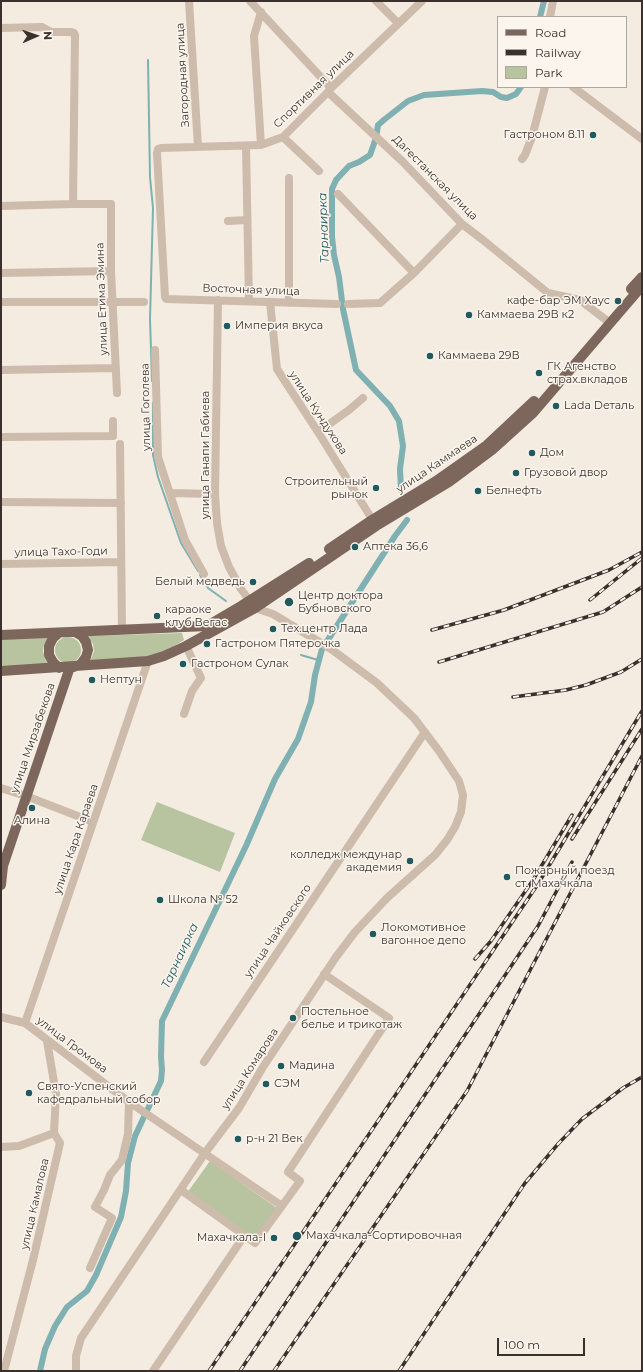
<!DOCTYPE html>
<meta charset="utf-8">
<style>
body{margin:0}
#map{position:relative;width:643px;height:1372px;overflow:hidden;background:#f4ebe1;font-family:Montserrat,sans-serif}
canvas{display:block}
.frame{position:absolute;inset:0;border:2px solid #3b302b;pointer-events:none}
.legend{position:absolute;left:497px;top:16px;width:130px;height:72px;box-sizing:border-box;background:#fbf5ee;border:1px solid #aea6a0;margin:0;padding:5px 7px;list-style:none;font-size:12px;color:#3b302b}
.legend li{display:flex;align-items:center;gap:8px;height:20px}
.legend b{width:20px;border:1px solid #aea6a0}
.north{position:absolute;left:16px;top:16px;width:40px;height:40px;-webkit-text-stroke:3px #fbf5ee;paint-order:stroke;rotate:88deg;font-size:11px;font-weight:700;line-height:16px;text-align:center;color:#3b302b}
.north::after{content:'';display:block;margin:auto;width:14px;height:18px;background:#3b302b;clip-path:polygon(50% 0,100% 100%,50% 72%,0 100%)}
.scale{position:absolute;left:497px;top:1338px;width:88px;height:18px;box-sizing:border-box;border:2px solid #3b302b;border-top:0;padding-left:5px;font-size:12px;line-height:14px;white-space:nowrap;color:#3b302b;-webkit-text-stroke:3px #fbf5ee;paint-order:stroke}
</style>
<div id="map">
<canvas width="643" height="1372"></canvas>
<div class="frame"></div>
<ul class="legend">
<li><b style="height:5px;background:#7d675c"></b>Road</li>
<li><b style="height:5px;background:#3b302b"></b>Railway</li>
<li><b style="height:11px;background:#b8c4a0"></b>Park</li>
</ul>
<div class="north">N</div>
<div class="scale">100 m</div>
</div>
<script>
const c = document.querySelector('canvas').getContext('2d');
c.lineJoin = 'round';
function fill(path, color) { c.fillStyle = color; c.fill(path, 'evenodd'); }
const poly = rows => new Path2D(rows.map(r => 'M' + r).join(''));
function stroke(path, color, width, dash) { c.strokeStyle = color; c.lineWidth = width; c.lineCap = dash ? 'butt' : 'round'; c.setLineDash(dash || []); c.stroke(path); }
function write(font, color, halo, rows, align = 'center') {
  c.font = font + ' Montserrat,sans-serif'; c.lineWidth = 3; c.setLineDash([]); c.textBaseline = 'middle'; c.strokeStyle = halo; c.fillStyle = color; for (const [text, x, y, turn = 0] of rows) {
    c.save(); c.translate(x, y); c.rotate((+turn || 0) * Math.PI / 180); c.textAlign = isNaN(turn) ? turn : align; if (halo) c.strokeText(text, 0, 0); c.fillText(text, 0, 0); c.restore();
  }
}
const green = poly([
 [182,633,184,640,163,653,146,658,89,662,92,657,94,651,93,644,88,636],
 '55 650a13 13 0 1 1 26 0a13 13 0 1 1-26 0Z',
 [49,637,44,644,43,651,45,659,50,665,1,667,1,639],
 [157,802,235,833,220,872,141,840],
 [210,1161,277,1208,254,1241,187,1193]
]);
const stream = poly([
 [148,60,150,177,153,208,150,319,152,381],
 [153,403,153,455,158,477,181,543,198,571],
 [200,575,208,588,226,601],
 [301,655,318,660]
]);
const canal = poly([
 [540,17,544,1],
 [401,490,400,469,403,446,399,421,390,406,356,370,343,309,339,277,334,255,332,237,332,189,336,180,349,166,359,162,370,155,376,138,378,125,385,119,408,101,424,95,482,91,493,92,501,97,507,98,516,94,521,87],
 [40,1371,45,1349,55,1326,67,1307,87,1291,96,1275,121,1217,126,1191,128,1163,135,1136,161,1081,162,1070,161,1057,162,1021,246,846,275,779,298,739,311,702,315,675,322,649,395,536,407,520]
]);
const minor = poly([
 [189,1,198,147],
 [250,1,331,88],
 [376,1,398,23],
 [550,17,553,1],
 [1,28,42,27,51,32,70,32,74,33,75,35,73,204],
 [573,87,642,139],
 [328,92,403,162,462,224,483,240,548,293,580,300,610,323],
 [283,137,319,171],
 [261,145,254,36,261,12],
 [246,146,249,301],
 [522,159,525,155,532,137,545,87],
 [338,194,414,273],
 [1,206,73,204,111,204,111,271,117,393],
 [228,221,247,220],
 [1,273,111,271],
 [1,302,144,302],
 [270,302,277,369,318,432,375,524],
 [289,303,289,178],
 [337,304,166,299,165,297,157,153,158,149,161,148,261,145,283,137,328,92,331,88,422,1],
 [348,304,380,303,414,273,462,224],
 [155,350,158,457,185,540,204,574],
 [1,370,116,368],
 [318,432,349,410,363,398],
 [1,437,113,436,113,421],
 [120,444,122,630],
 [170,493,215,494],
 [1,502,121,503],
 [1,564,121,562],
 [184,714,192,691,201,678,186,646],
 [1,788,26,796,93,822],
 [1,1017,25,1023,129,1102,282,1206,255,1243,181,1190],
 [25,1023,148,661],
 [204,1062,425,732],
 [1,1147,19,1146,54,1133],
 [282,1206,300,1181,288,1172,389,1018,324,974],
 [90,1268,112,1218,95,1207,104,1190,110,1175,122,1160,128,1134,129,1102],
 [4,1371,33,1260,60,1143,54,1133,56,1094,47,1041],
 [76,1371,76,1356,81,1338,205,1153,239,1108,263,1067,336,957,355,932,387,898,435,855,447,840,455,827,461,812,463,795,459,781,439,751,414,718,377,683,331,649,273,614,255,608,241,589,229,567,221,546,217,523,215,494,218,300],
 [153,1371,244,1236]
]);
const major = poly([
 [631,289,642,277],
 [329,549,372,520,436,481,487,445,534,401],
 [59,633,53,638,49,646,49,655,53,662,59,668],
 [1,635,207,626,241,606,309,563],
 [74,667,81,664,86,657,88,650,86,642,82,636,75,632],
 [1,671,148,661,164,656,186,646,255,608,376,526,449,482,492,450,533,413,642,286],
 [1,885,3,866,70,667]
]);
const rail = poly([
 [590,600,642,558],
 [432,630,504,610,609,570,642,552],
 [439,662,603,612,642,587],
 [513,697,566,690,586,685,621,672,642,659],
 [572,839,642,729],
 [475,959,491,941,533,880,572,815],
 [209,1371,538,884,642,711],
 [240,1371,538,926,572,862],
 [274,1371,467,1091,642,756],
 [399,1371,525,1183,558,1144,582,1119,623,1088,642,1077]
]);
const markers = [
 [593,135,4,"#1f5a5e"],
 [618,301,4,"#1f5a5e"],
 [469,315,4,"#1f5a5e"],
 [227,326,4,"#1f5a5e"],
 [430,356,4,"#1f5a5e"],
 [539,373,4,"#1f5a5e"],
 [556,406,4,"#1f5a5e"],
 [532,453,4,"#1f5a5e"],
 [516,473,4,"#1f5a5e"],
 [376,488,4,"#1f5a5e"],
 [478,491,4,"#1f5a5e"],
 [355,547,4,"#1f5a5e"],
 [253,582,4,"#1f5a5e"],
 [289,602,5,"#1f5a5e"],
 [157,616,4,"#1f5a5e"],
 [273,629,4,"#1f5a5e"],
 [207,644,4,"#1f5a5e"],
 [183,664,4,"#1f5a5e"],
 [92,680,4,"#1f5a5e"],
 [32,808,4,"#1f5a5e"],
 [410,861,4,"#1f5a5e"],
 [507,877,4,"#1f5a5e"],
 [160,900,4,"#1f5a5e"],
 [373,934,4,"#1f5a5e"],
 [293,1018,4,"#1f5a5e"],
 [281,1066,4,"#1f5a5e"],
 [266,1084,4,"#1f5a5e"],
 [29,1093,4,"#1f5a5e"],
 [238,1139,4,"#1f5a5e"],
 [297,1236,5,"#1f5a5e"],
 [274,1238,4,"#1f5a5e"]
];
const streetNames = [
 ["Загородная улица",183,75,-93],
 ["Спортивная улица",314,89,-44],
 ["Дагестанская улица",435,178,45],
 ["Восточная улица",251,290,2],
 ["улица Етима Эмина",102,299,-92],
 ["улица Гоголева",146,407,-91],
 ["улица Кундухова",318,413,57],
 ["улица Ганапи Габиева",206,455,-90],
 ["улица Каммаева",437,464,-34],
 ["улица Тахо-Годи",61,552,-1],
 ["улица Мирзабекова",33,738,-71],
 ["улица Кара Караева",76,839,-71],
 ["улица Чайковского",278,931,-56],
 ["улица Громова",72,1045,37],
 ["улица Комарова",250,1069,-57],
 ["улица Камалова",35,1204,-77]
];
const poiNames = [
 ["Гастроном 8.11",585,135,"right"],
 ["кафе-бар ЭМ Хаус",610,301,"right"],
 ["Каммаева 29В к2",477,315],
 ["Империя вкуса",235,326],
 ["Каммаева 29В",438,356],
 ["ГК Агенство",547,367],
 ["страх.вкладов",547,380],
 ["Lada Dеталь",564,406],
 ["Дом",540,453],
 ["Грузовой двор",524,473],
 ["Строительный",368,482,"right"],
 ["рынок",368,495,"right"],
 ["Белнефть",486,491],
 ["Аптека 36,6",363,547],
 ["Белый медведь",245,582,"right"],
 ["Центр доктора",298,596],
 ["Бубновского",298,609],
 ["караоке",165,610],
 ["клуб Вегас",165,623],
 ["Тех.центр Лада",281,629],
 ["Гастроном Пятерочка",215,644],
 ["Гастроном Сулак",191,664],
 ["Нептун",100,680],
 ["Алина",32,821,"center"],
 ["колледж междунар",402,855,"right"],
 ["академия",402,868,"right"],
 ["Пожарный поезд",515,871],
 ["ст. Махачкала",515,884],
 ["Школа № 52",168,900],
 ["Локомотивное",381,928],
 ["вагонное депо",381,941],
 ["Постельное",301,1012],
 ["белье и трикотаж",301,1025],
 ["Мадина",289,1066],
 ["СЭМ",274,1084],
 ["Свято-Успенский",37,1087],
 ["кафедральный собор",37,1100],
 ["р-н 21 Век",246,1139],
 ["Махачкала-Сортировочная",306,1236],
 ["Махачкала-I",266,1238,"right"]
];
const waterNames = [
 ["Тарнаирка",324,228,-92],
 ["Тарнаирка",180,956,-65]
];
fill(green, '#b8c4a0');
stroke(stream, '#7fb0b2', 2);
stroke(canal, '#7fb0b2', 6);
stroke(minor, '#cdbbac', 8);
stroke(major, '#7d675c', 10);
stroke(rail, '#3b302b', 3.5);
stroke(rail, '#fbf5ee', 2, [6]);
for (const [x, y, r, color] of markers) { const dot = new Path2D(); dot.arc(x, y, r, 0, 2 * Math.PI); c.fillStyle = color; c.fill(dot); stroke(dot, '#fbf5ee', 1.5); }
write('11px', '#3b302b', '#fbf5ee', streetNames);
write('11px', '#3b302b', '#fbf5ee', poiNames, 'left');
write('italic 12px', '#1f5a5e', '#fbf5ee', waterNames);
</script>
